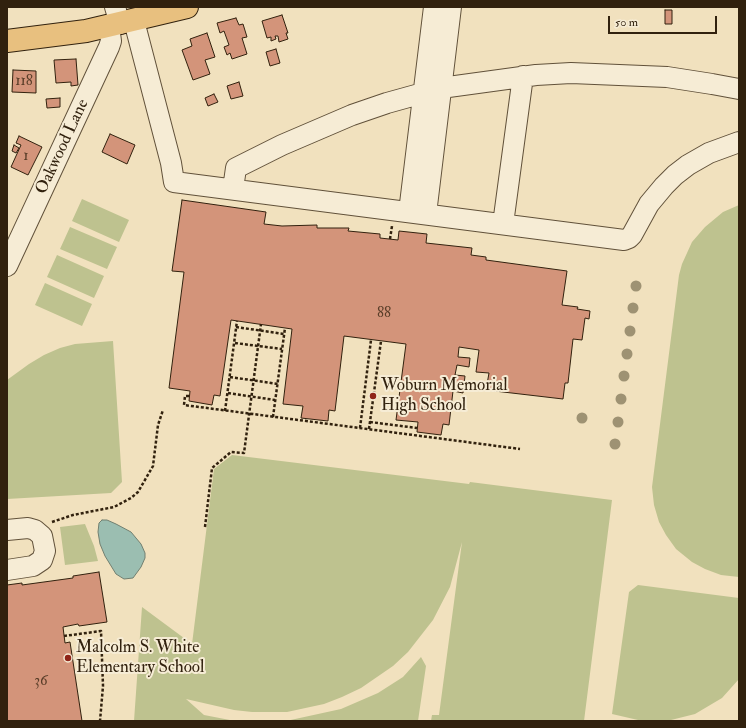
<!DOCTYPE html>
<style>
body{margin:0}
#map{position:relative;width:746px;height:728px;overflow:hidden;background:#f1e1be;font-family:"IM FELL Double Pica",serif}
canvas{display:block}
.frame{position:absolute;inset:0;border:8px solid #31210e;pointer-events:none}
.scale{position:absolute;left:608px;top:16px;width:109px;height:18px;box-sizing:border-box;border:2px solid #31210e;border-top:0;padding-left:5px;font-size:12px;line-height:14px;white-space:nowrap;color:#31210e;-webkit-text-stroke:3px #f6ecd5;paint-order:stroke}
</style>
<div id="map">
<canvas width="746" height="728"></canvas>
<div class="frame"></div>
<div class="scale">50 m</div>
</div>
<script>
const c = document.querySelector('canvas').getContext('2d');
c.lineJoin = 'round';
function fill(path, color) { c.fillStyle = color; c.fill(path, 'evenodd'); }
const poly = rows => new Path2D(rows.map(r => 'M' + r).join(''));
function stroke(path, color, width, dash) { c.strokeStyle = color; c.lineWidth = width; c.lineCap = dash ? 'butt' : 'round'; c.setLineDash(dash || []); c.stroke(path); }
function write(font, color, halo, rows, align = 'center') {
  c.font = font + ' "IM FELL Double Pica",serif'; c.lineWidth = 4; c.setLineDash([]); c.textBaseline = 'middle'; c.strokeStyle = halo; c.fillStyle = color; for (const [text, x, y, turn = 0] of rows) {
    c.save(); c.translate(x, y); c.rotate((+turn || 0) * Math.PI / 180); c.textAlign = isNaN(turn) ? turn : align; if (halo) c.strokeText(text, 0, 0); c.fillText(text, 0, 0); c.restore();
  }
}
const green = poly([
 [82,199,129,220,119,242,72,221],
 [739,205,739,577,721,575,705,569,692,562,676,549,666,535,659,522,654,505,652,487,679,275,682,264,692,242,705,227,723,212],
 [70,227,117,247,107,269,60,249],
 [57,255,104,276,94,298,47,277],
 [45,283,92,304,82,326,35,305],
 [113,341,122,482,111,493,7,499,7,380,29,364,44,355,60,348,75,344],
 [232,455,469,484,470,482,612,500,584,721,431,721,432,715,439,715,462,542,450,587,433,620,408,652,393,666,361,688,342,697,324,704,287,712,252,712,234,710,186,699,204,715,235,721,134,721,142,607,192,644,214,469],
 [85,524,94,546,98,561,65,565,60,527],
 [638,585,739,598,739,679,722,698,695,714,667,721,638,720,612,714,629,592],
 [421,657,426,666,418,721,286,721,341,709,378,693,403,677]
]);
const water = poly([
 [102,520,107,520,116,524,131,532,141,544,145,553,145,558,141,567,133,578,124,579,116,574,105,556,100,544,98,532,99,523,102,520]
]);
const building = poly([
 [665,10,672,10,672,24,665,24,665,10],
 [282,15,288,33,286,33,288,39,279,42,278,36,275,36,276,39,271,41,271,37,267,38,262,21,282,15],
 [236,18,239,25,243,24,247,37,242,38,247,54,232,59,230,53,227,55,224,47,229,45,224,31,220,33,217,23,236,18],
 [207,33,215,57,205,60,210,74,193,80,182,50,192,46,190,39,207,33],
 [276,49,280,63,270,66,266,52,276,49],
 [76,59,78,85,71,86,71,82,56,83,54,60,76,59],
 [13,70,36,71,36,93,12,92,13,70],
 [239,82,243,96,231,99,227,86,239,82],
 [214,94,218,102,208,106,205,98,214,94],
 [60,98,60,107,47,108,46,99,60,98],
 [110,134,135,145,127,164,102,152,110,134],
 [19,136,42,147,28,175,11,167,21,145,16,143,19,136],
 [14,145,19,148,16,153,12,151,14,145],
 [182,200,266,212,264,224,282,226,317,225,317,228,349,228,348,231,380,234,380,238,398,240,399,231,427,234,426,243,472,248,471,255,486,257,486,260,567,271,562,305,578,307,577,309,590,311,589,319,585,318,582,340,573,339,568,383,565,383,563,399,486,390,489,373,476,372,479,350,459,347,458,357,470,358,469,367,457,365,455,375,465,376,463,393,453,391,449,425,443,424,441,435,417,432,418,422,396,420,406,344,344,336,335,411,329,410,328,421,301,418,303,406,283,404,292,329,231,320,220,396,214,395,212,405,189,401,190,391,169,388,184,272,172,271,182,200],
 [99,572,107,622,79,626,78,624,63,627,65,643,70,642,82,721,7,721,7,585,22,583,22,585,73,578,73,576,99,572]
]);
const path = poly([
 [390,239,392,226],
 [236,327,284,334],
 [235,343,282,349],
 [230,377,278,384],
 [228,393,275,400],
 [189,396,185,396,184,405,520,449],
 [225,411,237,321],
 [273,417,285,328],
 [370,422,417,428],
 [360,428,371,340],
 [369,429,381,341],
 [52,522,73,515,114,507,131,498,138,492,153,466,158,425,163,410],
 [205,527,212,468,231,452,244,453,261,324],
 [64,636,101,631,103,686,100,721]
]);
const minor = poly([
 [115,7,120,24],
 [134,21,171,163,174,182,624,240,629,238,632,235,649,204,664,186,675,175,688,165,709,153,739,142],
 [233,189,236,168,282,145,352,115,387,103,441,88,536,75,571,73,667,77,712,84,739,89],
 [409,212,434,7],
 [426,214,451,7],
 [503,224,523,76],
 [7,266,109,47,111,41,109,26],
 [7,530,28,528,35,530,42,536,45,551,42,560,33,566,7,570]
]);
const major = poly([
 [7,41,86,31,187,7]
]);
const trees = [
 [636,286],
 [633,308],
 [630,331],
 [627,354],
 [624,376],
 [621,399],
 [582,418],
 [618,422],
 [615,444]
];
const markers = [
 [373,396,4,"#8f2418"],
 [68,658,4,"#8f2418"]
];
const numberNames = [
 ["118",24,82],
 ["1",26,157],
 ["88",384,314],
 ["36",41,682]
];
const streetNames = [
 ["Oakwood Lane",63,147,-65]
];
const poiNames = [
 ["Woburn Memorial",381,386],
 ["High School",381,406],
 ["Malcolm S. White",76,648],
 ["Elementary School",76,668]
];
fill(green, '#bec28f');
fill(water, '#9bbeb1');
stroke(water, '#717f70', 1);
fill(building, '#d3947a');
stroke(building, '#31210e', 1);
stroke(minor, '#61513a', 22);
stroke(major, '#31210e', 24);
stroke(path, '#31210e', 2.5, [3, 2]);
stroke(minor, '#f6ecd5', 20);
stroke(major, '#e8c07f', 22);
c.fillStyle = '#9e9273';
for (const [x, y] of trees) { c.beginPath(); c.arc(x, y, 5.5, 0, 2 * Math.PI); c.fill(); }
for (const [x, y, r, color] of markers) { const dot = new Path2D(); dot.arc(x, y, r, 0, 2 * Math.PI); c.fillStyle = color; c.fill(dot); stroke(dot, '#f6ecd5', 1.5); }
write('15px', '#5a3e29', null, numberNames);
write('17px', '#31210e', '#f6ecd5', streetNames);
write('17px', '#31210e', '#f6ecd5', poiNames, 'left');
</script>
